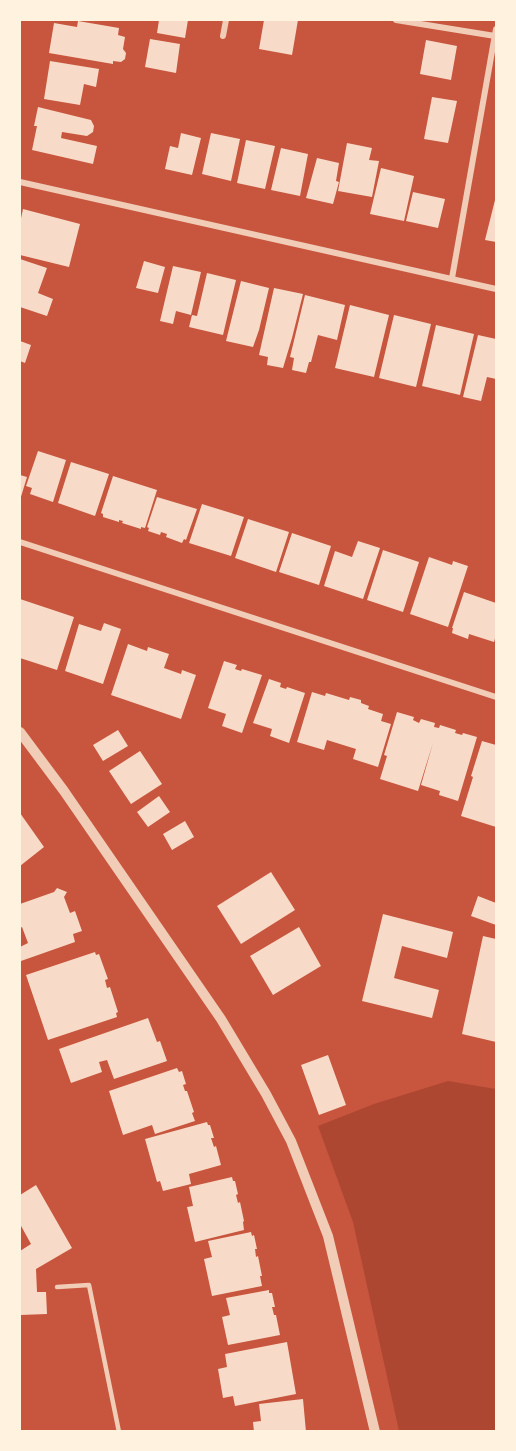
<!DOCTYPE html>
<style>
body{margin:0}
#map{position:relative;width:516px;height:1451px;overflow:hidden;background:#c8553d;font-family:Commissioner,sans-serif}
canvas{display:block}
.frame{position:absolute;inset:0;border:21px solid #fff3e0;pointer-events:none}
</style>
<div id="map">
<canvas width="516" height="1451"></canvas>
<div class="frame"></div>
</div>
<script>
const c = document.querySelector('canvas').getContext('2d');
c.lineJoin = 'round';
function fill(path, color) { c.fillStyle = color; c.fill(path, 'evenodd'); }
const poly = rows => new Path2D(rows.map(r => 'M' + r).join(''));
function stroke(path, color, width, dash) { c.strokeStyle = color; c.lineWidth = width; c.lineCap = dash ? 'butt' : 'round'; c.setLineDash(dash || []); c.stroke(path); }
const green = poly([
 [448,1081,496,1089,496,1431,399,1431,353,1222,318,1126,374,1104]
]);
const building = poly([
 [159,20,188,20,185,38,157,33],
 [264,20,298,20,292,55,259,49],
 [78,21,119,28,118,35,125,37,123,49,126,53,125,59,121,62,113,61,113,64,49,53,54,23,77,27],
 [150,39,180,44,176,73,145,67],
 [426,40,457,46,451,80,420,74],
 [50,61,99,69,96,87,84,84,80,105,44,99],
 [432,97,457,101,448,143,424,139],
 [38,107,91,120,94,126,93,132,87,136,62,132,61,138,97,146,93,164,32,150,37,126,34,126],
 [181,133,201,138,192,175,165,169,170,146,178,148],
 [211,133,240,139,231,181,202,174],
 [246,140,275,146,265,189,237,183],
 [347,143,372,148,369,160,379,161,372,197,338,191],
 [281,148,308,154,300,196,271,190],
 [317,158,339,163,336,181,339,182,333,204,306,198],
 [381,168,414,176,404,221,370,214],
 [413,192,445,199,438,228,406,221],
 [496,196,496,242,485,240],
 [23,209,80,224,69,267,20,255,20,223],
 [20,259,47,268,38,293,53,299,47,316,20,307],
 [144,261,165,267,158,293,136,288],
 [173,266,201,272,191,315,176,311,173,324,160,321],
 [207,273,236,280,223,335,189,327,192,315,197,316],
 [241,281,269,288,259,330,253,347,226,341],
 [274,288,303,294,292,338,283,368,267,365,268,357,259,355],
 [305,295,345,305,337,340,318,335,311,362,309,362,306,373,292,370,294,358,290,357],
 [350,305,389,315,374,377,335,368],
 [394,315,431,324,416,387,379,378],
 [436,325,474,334,460,395,422,386],
 [478,335,496,339,496,379,487,377,481,401,463,397],
 [20,341,31,345,25,363,20,361],
 [38,451,66,460,53,502,30,494,32,488,26,486],
 [71,462,109,474,95,516,58,503],
 [20,475,27,477,20,500],
 [113,476,157,490,145,528,141,527,141,529,122,523,123,521,119,520,119,522,103,517,103,514,101,513],
 [157,497,197,509,186,540,184,539,182,543,166,537,167,534,161,532,160,535,148,531,149,528,147,527],
 [202,504,244,517,231,556,189,543],
 [248,519,289,532,276,572,235,558],
 [292,533,331,546,319,585,279,572],
 [358,541,380,548,363,599,324,586,335,551,352,557],
 [383,550,419,562,403,612,367,600],
 [429,557,452,565,453,561,468,566,448,627,410,614],
 [464,592,496,603,496,635,494,642,469,634,468,639,452,633,453,628,452,628],
 [20,599,74,617,57,670,20,658],
 [104,623,121,629,103,684,65,671,79,624,101,631],
 [128,644,147,651,148,647,169,654,164,668,181,674,182,670,196,675,181,719,111,695],
 [224,661,237,665,235,669,241,671,242,669,262,675,242,733,222,726,226,714,208,708],
 [269,679,281,683,280,687,286,689,287,687,305,693,289,743,270,736,272,729,253,723],
 [312,692,325,696,326,693,349,700,350,697,361,700,361,703,369,706,368,709,383,714,381,721,391,724,378,767,353,759,356,749,327,740,324,750,297,742],
 [397,712,414,717,413,720,419,723,421,719,435,723,434,727,439,728,440,725,456,730,455,733,462,735,463,733,477,737,458,801,439,795,440,791,421,785,433,743,418,791,380,779,387,756,384,755],
 [118,730,128,746,103,761,93,745],
 [482,741,496,745,496,827,461,816,473,777,471,776],
 [140,751,162,784,131,804,109,771],
 [159,796,170,812,148,827,137,812],
 [20,813,44,847,20,866],
 [185,821,194,837,172,850,163,834],
 [271,872,295,910,241,944,217,906],
 [57,888,67,892,64,897,70,913,75,911,82,931,73,934,75,942,21,961,20,947,28,943,22,927,20,928,20,904,54,892],
 [478,896,496,903,496,925,471,916],
 [383,914,453,932,447,958,402,946,394,978,439,990,432,1018,362,1001],
 [299,927,321,966,273,995,250,956],
 [483,936,496,939,496,1042,462,1034],
 [95,952,96,955,99,954,108,979,105,980,107,988,110,987,118,1012,116,1013,117,1017,48,1040,26,975],
 [148,1018,157,1042,160,1041,167,1061,114,1079,107,1060,99,1062,102,1072,71,1083,59,1049],
 [328,1055,346,1105,319,1115,301,1065],
 [177,1068,179,1072,182,1071,186,1084,183,1085,185,1091,187,1091,194,1112,192,1113,195,1121,155,1134,152,1125,123,1135,109,1091],
 [207,1122,208,1125,210,1125,214,1138,211,1138,214,1147,216,1146,221,1165,189,1174,191,1184,163,1191,160,1181,157,1182,145,1139],
 [232,1177,233,1181,235,1181,238,1194,236,1195,238,1203,240,1202,244,1221,243,1222,244,1230,195,1242,187,1207,193,1206,189,1187],
 [36,1185,72,1248,36,1269,37,1292,46,1292,47,1314,20,1315,20,1251,31,1244,20,1224,20,1195],
 [251,1232,252,1236,254,1235,257,1249,255,1249,256,1257,258,1256,262,1276,260,1276,262,1286,212,1296,204,1259,212,1257,208,1241],
 [269,1290,269,1293,272,1293,275,1307,272,1307,274,1315,276,1315,280,1335,228,1345,222,1317,230,1315,226,1298],
 [287,1342,296,1394,235,1406,233,1396,223,1398,218,1369,227,1367,225,1354],
 [303,1399,306,1432,254,1432,253,1422,261,1421,259,1404]
]);
const service = poly([
 [57,1287,89,1285,119,1432]
]);
const minor = poly([
 [396,20,495,36],
 [223,36,226,20],
 [20,182,496,289],
 [452,278,496,29],
 [20,542,496,697]
]);
const tertiary = poly([
 [20,732,64,791,221,1019,266,1094,291,1141,328,1236,375,1432]
]);
fill(green, '#ae4732');
fill(building, '#f7dbc8');
stroke(service, '#f1ccb7', 4.5);
stroke(minor, '#f1ccb7', 6);
stroke(tertiary, '#f1ccb7', 10);
</script>
